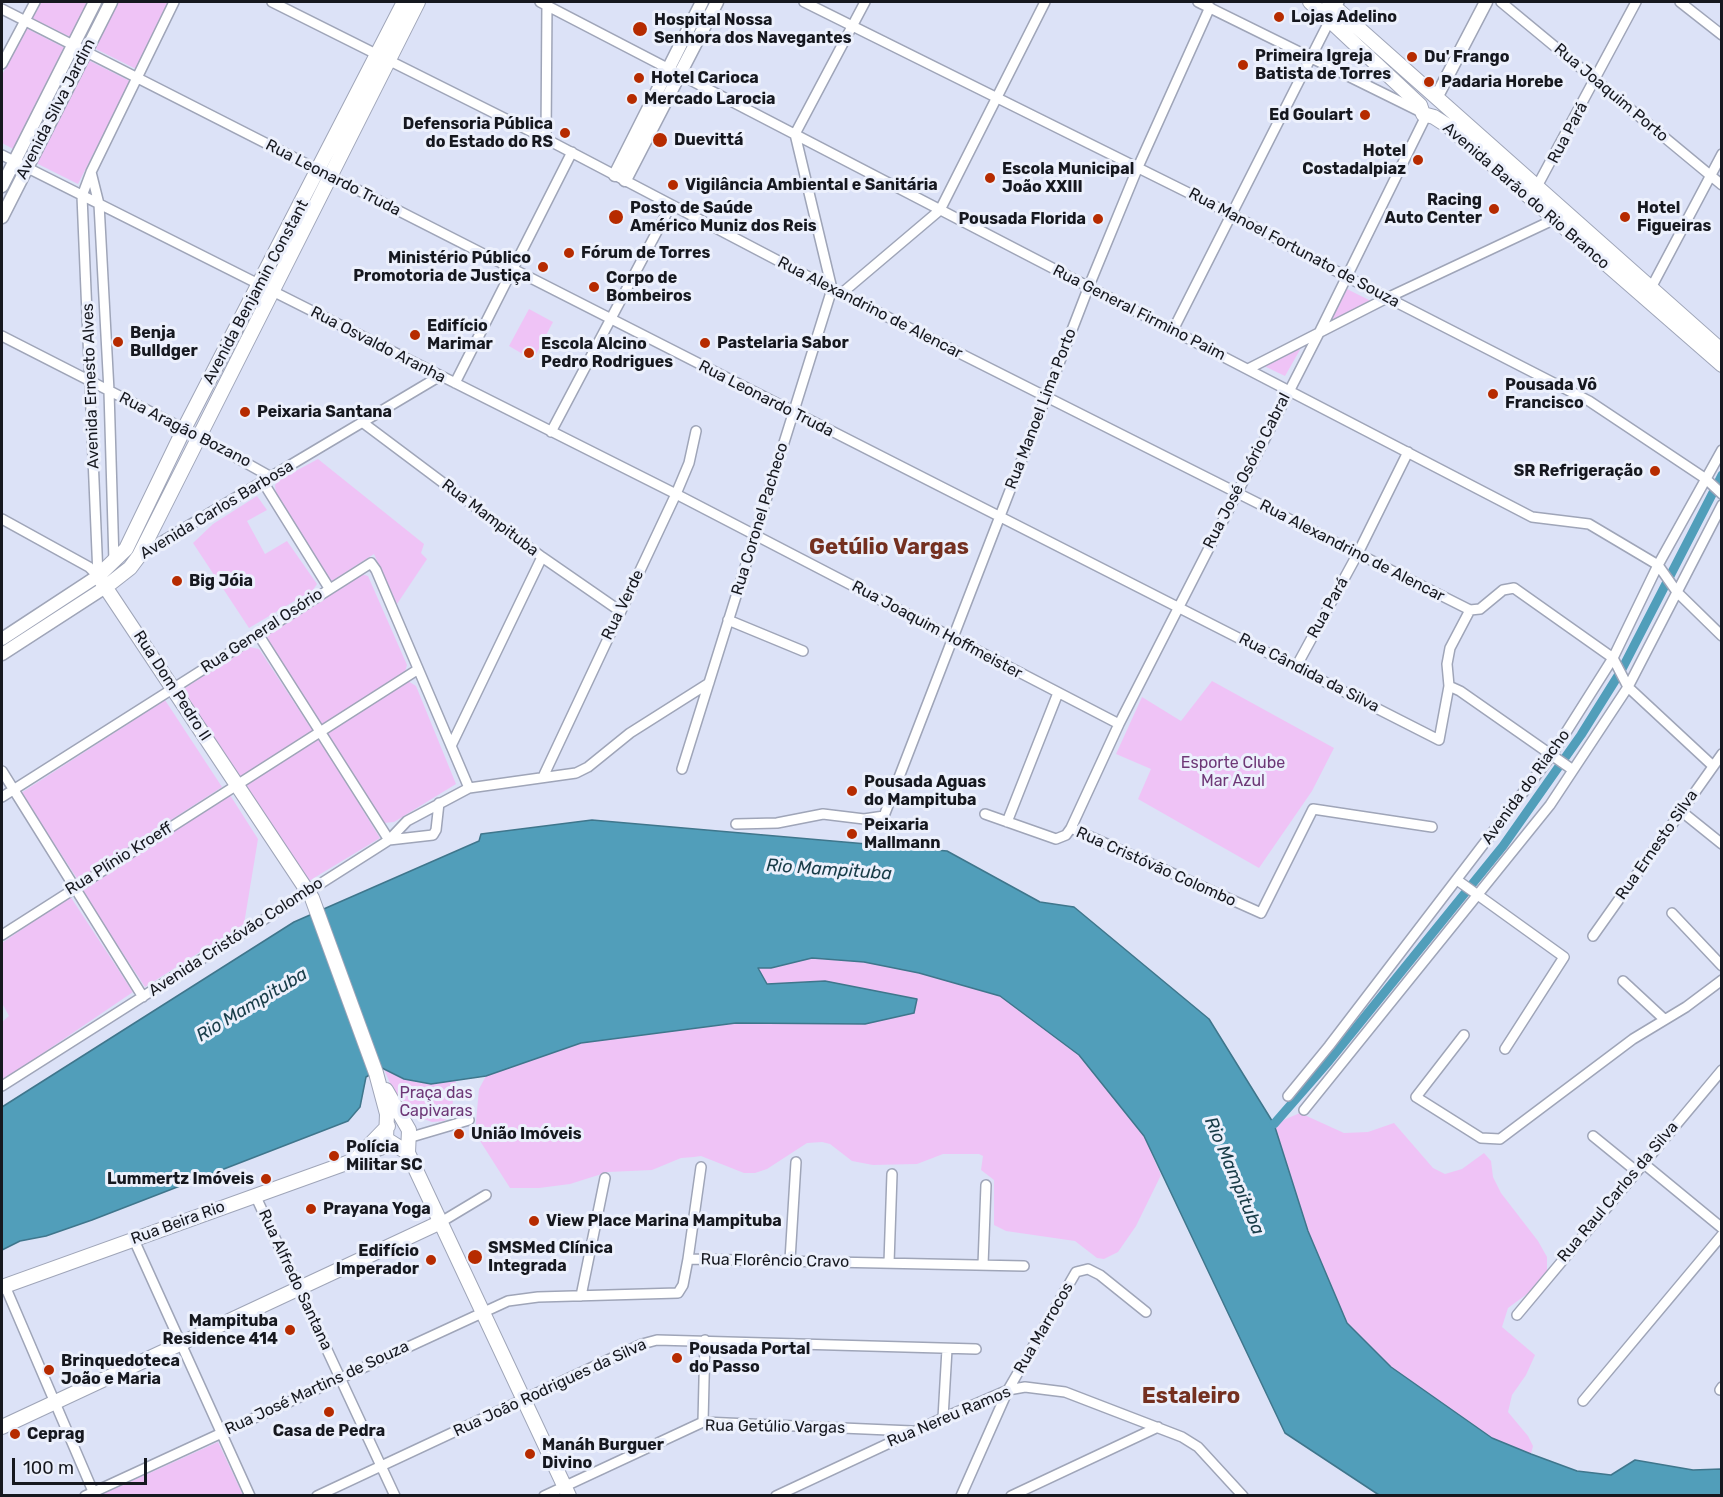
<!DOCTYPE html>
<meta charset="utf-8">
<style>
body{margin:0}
#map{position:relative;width:1723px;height:1497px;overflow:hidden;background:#dce2f7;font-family:Rubik,sans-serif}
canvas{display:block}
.frame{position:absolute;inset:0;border:3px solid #16181f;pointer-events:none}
.scale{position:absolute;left:12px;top:1458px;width:135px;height:27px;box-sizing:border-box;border:3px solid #16181f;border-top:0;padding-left:8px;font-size:18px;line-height:21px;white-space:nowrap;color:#16181f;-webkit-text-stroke:4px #ecf0fc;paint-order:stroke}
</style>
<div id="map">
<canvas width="1723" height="1497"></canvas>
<div class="frame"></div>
<div class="scale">100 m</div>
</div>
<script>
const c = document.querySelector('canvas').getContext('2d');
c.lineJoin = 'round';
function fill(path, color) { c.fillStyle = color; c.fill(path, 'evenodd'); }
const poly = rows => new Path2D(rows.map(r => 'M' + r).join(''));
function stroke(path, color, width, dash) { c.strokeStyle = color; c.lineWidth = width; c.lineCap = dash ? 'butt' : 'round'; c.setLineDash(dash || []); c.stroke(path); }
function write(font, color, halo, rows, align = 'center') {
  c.font = font + ' Rubik,sans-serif'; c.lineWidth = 6; c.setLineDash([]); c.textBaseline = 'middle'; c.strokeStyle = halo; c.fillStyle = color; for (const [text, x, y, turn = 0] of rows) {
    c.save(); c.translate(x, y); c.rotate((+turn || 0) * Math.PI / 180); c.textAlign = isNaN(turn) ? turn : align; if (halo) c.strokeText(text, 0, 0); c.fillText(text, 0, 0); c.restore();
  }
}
const green = poly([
 [38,2,93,2,74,39,30,17],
 [115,2,171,2,136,69,92,47],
 [26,28,67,49,15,150,2,143,2,75],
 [86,59,130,81,78,184,34,162],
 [1347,289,1371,301,1331,321],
 [529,309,553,322,533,360,509,346],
 [1301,348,1285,376,1264,366],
 [318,459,424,544,421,553,427,559,397,604,374,554,332,581,325,579,276,494,275,485,279,480],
 [257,496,267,510,247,521,265,554,287,541,317,584,313,590,249,628,193,543,213,524],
 [361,574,368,576,407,665,405,672,322,725,265,636],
 [249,647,259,649,313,731,238,779,180,691],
 [408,681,416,686,456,784,394,822,384,823,327,734],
 [1212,681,1334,748,1312,791,1259,868,1138,799,1151,769,1116,754,1142,697,1181,721],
 [165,700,222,787,78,880,21,793],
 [319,739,380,838,304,884,243,786],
 [230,795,258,839,244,924,145,987,81,890],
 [70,896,133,992,2,1081,2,1022,9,1016,2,1003,2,943],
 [805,958,864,962,919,973,1000,996,1079,1054,1144,1136,1161,1175,1136,1226,1118,1252,1104,1259,1097,1258,1075,1241,1006,1231,994,1225,994,1180,981,1170,983,1156,979,1154,943,1154,917,1164,873,1165,852,1161,830,1144,822,1142,807,1143,767,1169,755,1173,744,1173,701,1156,694,1157,681,1158,652,1170,608,1172,570,1184,539,1188,510,1188,475,1133,479,1089,486,1076,581,1043,736,1023,865,1024,914,1012,917,999,825,981,767,984,758,968,771,968],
 [384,1069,415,1082,431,1084,456,1080,451,1115,444,1121,432,1122,413,1115,393,1090],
 [1300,1113,1344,1133,1368,1132,1394,1123,1433,1168,1445,1174,1462,1169,1484,1153,1491,1161,1493,1177,1501,1193,1538,1241,1547,1257,1547,1271,1527,1294,1508,1308,1502,1327,1535,1355,1526,1375,1512,1395,1508,1412,1528,1436,1533,1446,1531,1454,1492,1438,1391,1367,1347,1323,1308,1231,1274,1124],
 [218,1442,243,1495,101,1495]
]);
const water = poly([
 [592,820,947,851,1040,902,1074,907,1209,1019,1274,1124,1308,1231,1347,1323,1391,1367,1492,1438,1531,1454,1577,1471,1611,1475,1635,1460,1693,1470,1721,1469,1721,1495,1379,1495,1285,1433,1144,1136,1079,1055,1000,996,919,973,864,962,812,958,771,968,758,968,767,984,825,981,917,999,914,1013,865,1024,736,1023,581,1043,486,1076,431,1084,404,1079,382,1068,366,1077,360,1107,348,1121,92,1220,46,1236,20,1241,2,1250,2,1107,294,922,479,841,481,834,592,820]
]);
const canal = poly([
 [1274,1124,1329,1061,1503,846,1581,735,1621,671,1722,475]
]);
const minor = poly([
 [272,2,546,139,832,289,1470,610],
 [540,2,1532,517,1589,524,1658,565,1677,592,1722,636],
 [804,2,1231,214,1347,277,1589,401,1706,479,1722,494],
 [1198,2,1421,112],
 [1501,2,1722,185],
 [1680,2,1722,35],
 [2,9,1439,740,1449,686,1447,664,1450,648,1470,610,1480,609,1503,590,1514,588,1613,658,1628,687,1713,766],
 [2,64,35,2],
 [546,139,547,2],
 [2,155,676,494,1119,724],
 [91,172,99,204,109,391,114,562],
 [1534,192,1636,2],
 [1651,288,1722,154],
 [842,293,940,210,1045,2],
 [1173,330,1339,2],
 [2,336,198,436,271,477],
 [1248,369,1387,298,1553,220],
 [455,383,572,152],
 [362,422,542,557,620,611],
 [551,432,671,205],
 [263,482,329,588],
 [2,519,89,567,98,576],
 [141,554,440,376],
 [98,576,82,196,91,172,174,2],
 [728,620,803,651],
 [258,634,389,840],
 [1296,667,1357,555,1408,452],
 [1449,686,1460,691,1573,770],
 [451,746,542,557],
 [682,769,832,289,795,134,865,2],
 [2,771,143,997],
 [543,777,676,494,689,463,696,431],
 [2,797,371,563,376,570,469,788],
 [1681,811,1722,844],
 [985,814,1056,839,1066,835,1071,828,1261,913,1313,809,1432,827],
 [1007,822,1058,693],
 [736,824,777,823,823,814,864,819,884,816,1089,286,1138,167,1210,7],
 [1071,828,1119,724,1319,333,1426,116],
 [389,840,433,835,436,830,439,803],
 [1457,880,1564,957,1505,1049],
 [1672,913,1722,966],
 [2,935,417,670],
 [1593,936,1722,754],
 [1623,981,1664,1019],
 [1464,1035,1416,1097,1481,1138,1500,1139,1633,1039,1686,1007,1722,980],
 [2,1086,375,849,389,840,407,821,469,788,576,773,588,767,630,733,709,683],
 [1288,1096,1329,1046,1551,756,1613,658,1658,565,1722,450],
 [1304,1110,1550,805,1628,687,1722,505],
 [1593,1136,1636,1171],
 [408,1138,469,1120],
 [360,1158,394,1145],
 [1643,1163,1722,1228],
 [255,1195,395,1496],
 [441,1222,486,1195],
 [134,1240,250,1496],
 [688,1259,701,1167],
 [790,1260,796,1162],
 [889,1263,892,1174],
 [983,1265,986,1185],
 [5,1286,95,1496],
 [581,1296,605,1178],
 [1517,1315,1722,1070],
 [1720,1390,1722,1387],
 [1583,1401,1722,1235],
 [943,1418,947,1349],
 [703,1422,705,1340],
 [85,1496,508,1301,538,1297,678,1293,683,1285,688,1259,1024,1266],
 [317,1496,642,1344,657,1340,976,1349],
 [544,1496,703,1422,912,1431],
 [776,1496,943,1418,1008,1390,1025,1387,1065,1392,1182,1437,1198,1447,1243,1496],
 [961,1496,1008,1390,1076,1272,1088,1269,1100,1275,1146,1312],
 [1011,1496,1158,1427]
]);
const tertiary = poly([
 [1437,96,1486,2],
 [615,175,702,2],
 [625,180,717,2],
 [2,186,95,2],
 [2,217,111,2],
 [2,639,98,576],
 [2,654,107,586]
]);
const secondary = poly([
 [404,2,184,429,126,549,98,576,312,898,376,1073,387,1114,386,1139,408,1153],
 [1310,2,1420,105,1423,114,1434,117,1448,126,1722,365],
 [1329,2,1722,351],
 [107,586,130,568,139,556,418,2],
 [386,1090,409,1130,408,1153,569,1496],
 [2,1287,355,1160,388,1126],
 [2,1427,441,1222]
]);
const markers = [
 [1279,17,6,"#b62b00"],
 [640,29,8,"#b62b00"],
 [1412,57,6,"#b62b00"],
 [1243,65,6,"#b62b00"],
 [639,78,6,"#b62b00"],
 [1429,82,6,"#b62b00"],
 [632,99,6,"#b62b00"],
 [1365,115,6,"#b62b00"],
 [565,133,6,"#b62b00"],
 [660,140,8,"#b62b00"],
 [1418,160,6,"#b62b00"],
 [990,178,6,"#b62b00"],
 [673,185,6,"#b62b00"],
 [1494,209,6,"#b62b00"],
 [616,217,8,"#b62b00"],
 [1625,217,6,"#b62b00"],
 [1098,219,6,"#b62b00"],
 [569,253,6,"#b62b00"],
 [543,267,6,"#b62b00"],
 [594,287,6,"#b62b00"],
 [415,335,6,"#b62b00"],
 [118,342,6,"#b62b00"],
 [705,343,6,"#b62b00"],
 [529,353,6,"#b62b00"],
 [1493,394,6,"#b62b00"],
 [245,412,6,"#b62b00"],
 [1655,471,6,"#b62b00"],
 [177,581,6,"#b62b00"],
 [852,791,6,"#b62b00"],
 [852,834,6,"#b62b00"],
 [459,1134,6,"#b62b00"],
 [334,1156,6,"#b62b00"],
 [266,1179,6,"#b62b00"],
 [311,1209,6,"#b62b00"],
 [534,1221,6,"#b62b00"],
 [475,1257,8,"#b62b00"],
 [431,1260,6,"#b62b00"],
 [290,1330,6,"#b62b00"],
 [677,1358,6,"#b62b00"],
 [49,1370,6,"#b62b00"],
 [329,1412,6,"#b62b00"],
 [15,1434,6,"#b62b00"],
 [530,1454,6,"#b62b00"]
];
const poiNames = [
 ["Lojas Adelino",1291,17],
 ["Hospital Nossa",654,20],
 ["Senhora dos Navegantes",654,38],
 ["Primeira Igreja",1255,56],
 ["Batista de Torres",1255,74],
 ["Du' Frango",1424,57],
 ["Hotel Carioca",651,78],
 ["Padaria Horebe",1441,82],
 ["Mercado Larocia",644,99],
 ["Ed Goulart",1353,115,"right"],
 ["Defensoria Pública",553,124,"right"],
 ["do Estado do RS",553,142,"right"],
 ["Duevittá",674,140],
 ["Hotel",1406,151,"right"],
 ["Costadalpiaz",1406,169,"right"],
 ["Escola Municipal",1002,169],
 ["João XXIII",1002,187],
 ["Vigilância Ambiental e Sanitária",685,185],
 ["Racing",1482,200,"right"],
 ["Auto Center",1482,218,"right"],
 ["Posto de Saúde",630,208],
 ["Américo Muniz dos Reis",630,226],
 ["Hotel",1637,208],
 ["Figueiras",1637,226],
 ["Pousada Florida",1086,219,"right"],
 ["Fórum de Torres",581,253],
 ["Ministério Público",531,258,"right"],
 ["Promotoria de Justiça",531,276,"right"],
 ["Corpo de",606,278],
 ["Bombeiros",606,296],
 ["Edifício",427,326],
 ["Marimar",427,344],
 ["Benja",130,333],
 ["Bulldger",130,351],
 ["Pastelaria Sabor",717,343],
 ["Escola Alcino",541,344],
 ["Pedro Rodrigues",541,362],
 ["Pousada Vô",1505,385],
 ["Francisco",1505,403],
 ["Peixaria Santana",257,412],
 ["SR Refrigeração",1643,471,"right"],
 ["Big Jóia",189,581],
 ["Pousada Aguas",864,782],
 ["do Mampituba",864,800],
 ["Peixaria",864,825],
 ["Mallmann",864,843],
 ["União Imóveis",471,1134],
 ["Polícia",346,1147],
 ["Militar SC",346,1165],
 ["Lummertz Imóveis",254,1179,"right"],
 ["Prayana Yoga",323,1209],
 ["View Place Marina Mampituba",546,1221],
 ["SMSMed Clínica",488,1248],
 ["Integrada",488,1266],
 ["Edifício",419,1251,"right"],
 ["Imperador",419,1269,"right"],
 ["Mampituba",278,1321,"right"],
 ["Residence 414",278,1339,"right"],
 ["Pousada Portal",689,1349],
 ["do Passo",689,1367],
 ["Brinquedoteca",61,1361],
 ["João e Maria",61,1379],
 ["Casa de Pedra",329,1431,"center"],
 ["Ceprag",27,1434],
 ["Manáh Burguer",542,1445],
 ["Divino",542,1463]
];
const streetNames = [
 ["Rua Joaquim Porto",1611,93,40],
 ["Avenida Silva Jardim",56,109,-63],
 ["Rua Pará",1568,133,-62],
 ["Rua Leonardo Truda",333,178,27],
 ["Avenida Barão do Rio Branco",1526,196,41],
 ["Rua Manoel Fortunato de Souza",1294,248,28],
 ["Avenida Benjamin Constant",256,292,-62],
 ["Rua Alexandrino de Alencar",870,308,27],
 ["Rua General Firmino Paim",1139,313,27],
 ["Rua Osvaldo Aranha",378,345,27],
 ["Avenida Ernesto Alves",91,386,-92],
 ["Rua Leonardo Truda",766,399,27],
 ["Rua Manoel Lima Porto",1041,409,-69],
 ["Rua Aragão Bozano",185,430,27],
 ["Rua José Osório Cabral",1247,471,-63],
 ["Avenida Carlos Barbosa",217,510,-31],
 ["Rua Mampituba",490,518,37],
 ["Rua Coronel Pacheco",760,519,-73],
 ["Rua Alexandrino de Alencar",1352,551,27],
 ["Rua Verde",623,605,-64],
 ["Rua Pará",1328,608,-61],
 ["Rua Joaquim Hoffmeister",937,630,28],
 ["Rua General Osório",262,631,-33],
 ["Rua Cândida da Silva",1309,673,27],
 ["Rua Dom Pedro II",172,686,57],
 ["Avenida do Riacho",1526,787,-54],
 ["Rua Ernesto Silva",1657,845,-55],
 ["Rua Plínio Kroeff",119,859,-32],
 ["Rua Cristóvão Colombo",1156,867,24],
 ["Avenida Cristóvão Colombo",236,937,-33],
 ["Rua Raul Carlos da Silva",1618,1192,-50],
 ["Rua Beira Rio",178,1223,-20],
 ["Rua Florêncio Cravo",775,1261,1],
 ["Rua Alfredo Santana",295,1280,65],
 ["Rua Marrocos",1044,1328,-60],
 ["Rua José Martins de Souza",317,1388,-25],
 ["Rua João Rodrigues da Silva",550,1388,-25],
 ["Rua Nereu Ramos",949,1417,-23],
 ["Rua Getúlio Vargas",775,1427,1]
];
const parkNames = [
 ["Esporte Clube",1233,763],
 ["Mar Azul",1233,781],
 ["Praça das",436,1093],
 ["Capivaras",436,1111]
];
const waterNames = [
 ["Rio Mampituba",829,870,4],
 ["Rio Mampituba",252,1005,-31],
 ["Rio Mampituba",1234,1176,67]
];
const districtNames = [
 ["Getúlio Vargas",889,548],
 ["Estaleiro",1191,1397]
];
fill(green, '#efc3f6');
fill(water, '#519eba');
stroke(water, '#3f768c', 1.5);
stroke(canal, '#519eba', 9);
stroke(minor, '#9fa5b8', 12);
stroke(tertiary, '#9fa5b8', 15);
stroke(secondary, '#9fa5b8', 16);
stroke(minor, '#fff', 9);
stroke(tertiary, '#fff', 12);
stroke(secondary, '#fff', 14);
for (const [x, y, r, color] of markers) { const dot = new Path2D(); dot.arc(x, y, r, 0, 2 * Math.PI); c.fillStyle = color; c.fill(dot); stroke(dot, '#ecf0fc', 2); }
write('bold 16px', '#16181f', '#ecf0fc', poiNames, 'left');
write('16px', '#16181f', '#ecf0fc', streetNames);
write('16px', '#6e3877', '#ecf0fc', parkNames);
write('italic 18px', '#183c48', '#ecf0fc', waterNames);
write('bold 22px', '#743020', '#ecf0fc', districtNames);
</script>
